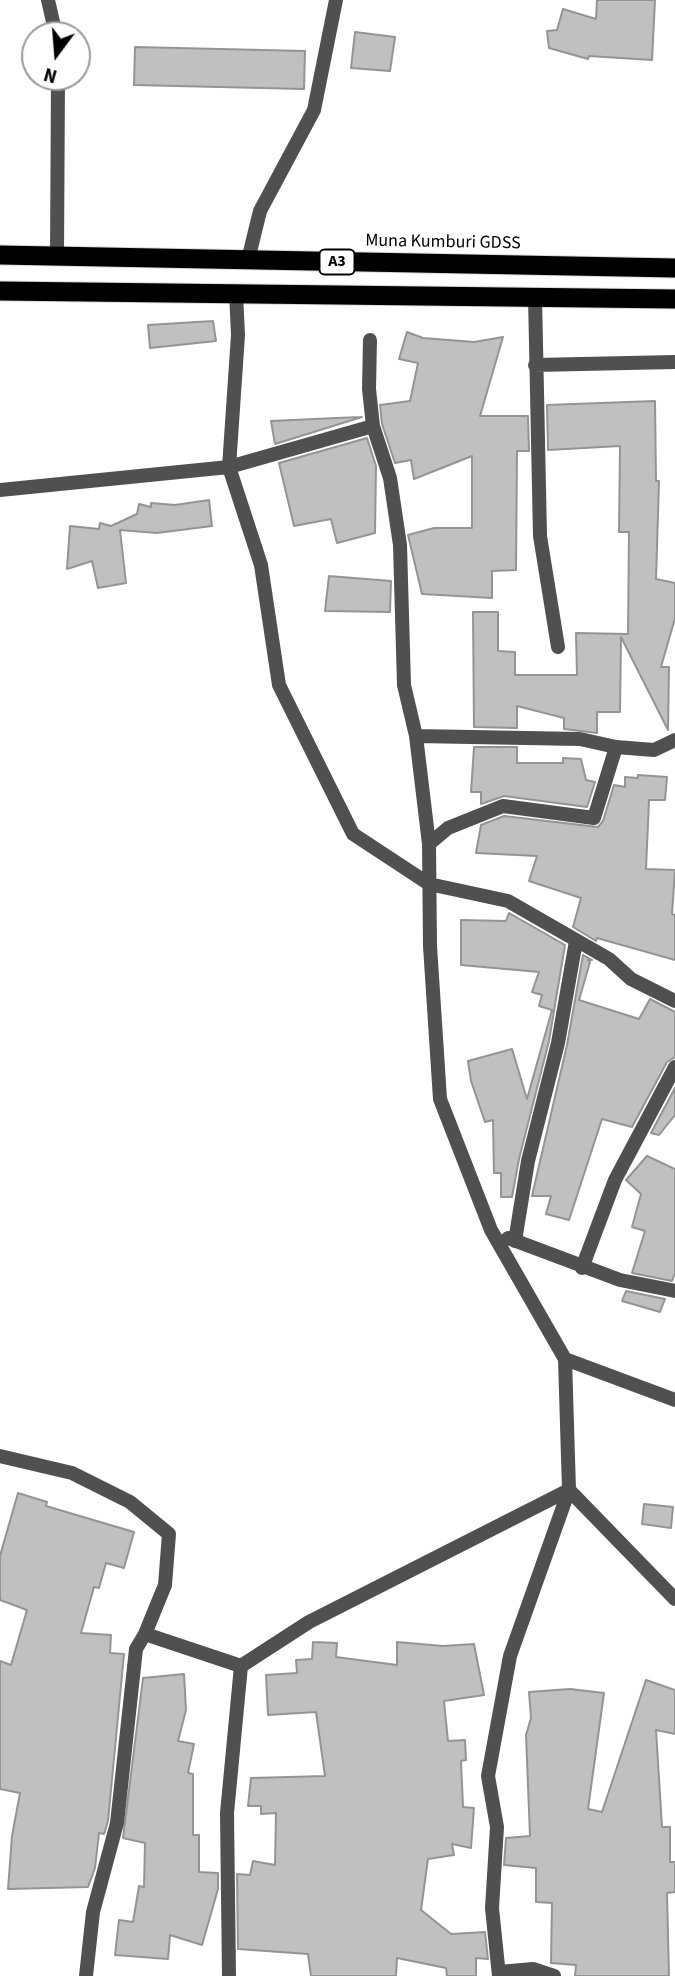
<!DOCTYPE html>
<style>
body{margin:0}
#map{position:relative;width:675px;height:1976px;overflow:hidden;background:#fff;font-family:"Source Sans 3",sans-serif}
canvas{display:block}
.north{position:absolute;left:21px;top:21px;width:70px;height:70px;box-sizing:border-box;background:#fff;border:2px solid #999;border-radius:50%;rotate:196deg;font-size:19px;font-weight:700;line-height:28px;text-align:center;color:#000}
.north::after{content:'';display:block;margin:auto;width:24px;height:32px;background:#000;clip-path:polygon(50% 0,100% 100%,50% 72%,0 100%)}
</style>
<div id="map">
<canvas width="675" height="1976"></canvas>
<div class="north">N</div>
</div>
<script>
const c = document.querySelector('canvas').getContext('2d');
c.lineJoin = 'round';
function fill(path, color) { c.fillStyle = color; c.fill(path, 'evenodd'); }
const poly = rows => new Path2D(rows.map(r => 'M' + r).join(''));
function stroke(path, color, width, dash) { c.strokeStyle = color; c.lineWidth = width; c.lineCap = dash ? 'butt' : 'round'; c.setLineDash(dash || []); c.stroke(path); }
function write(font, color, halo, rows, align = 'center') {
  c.font = font + ' "Source Sans 3",sans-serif'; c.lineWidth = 7; c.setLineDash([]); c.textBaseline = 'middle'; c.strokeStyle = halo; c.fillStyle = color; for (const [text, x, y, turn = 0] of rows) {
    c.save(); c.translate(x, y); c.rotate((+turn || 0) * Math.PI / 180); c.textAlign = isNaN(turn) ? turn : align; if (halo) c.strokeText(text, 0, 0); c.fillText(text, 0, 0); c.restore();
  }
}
const building = poly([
 [597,0,655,0,652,60,589,56,588,59,549,48,547,31,557,30,563,9,596,19,597,0],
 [355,32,395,37,390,71,351,68,355,32],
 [135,47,305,51,304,89,134,85,135,47],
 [213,321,216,341,150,348,148,325,213,321],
 [407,332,423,338,474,342,503,337,480,416,528,416,529,451,517,451,516,570,492,571,492,598,422,594,408,535,434,528,472,528,472,456,414,479,411,460,395,463,382,424,380,405,410,401,418,363,399,359,407,332],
 [655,401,656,481,659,481,656,579,675,583,675,618,661,667,669,667,668,730,621,637,620,712,597,712,597,733,564,729,564,718,517,706,517,728,474,727,473,612,498,612,498,651,515,652,515,675,577,675,576,633,628,634,629,532,619,532,620,446,548,450,547,405,655,401],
 [362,417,275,444,271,421,336,418,362,417],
 [367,438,376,466,375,533,337,543,331,519,294,526,279,463,367,438],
 [209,500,212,526,157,533,120,530,126,583,98,588,92,561,67,569,70,526,99,529,100,523,111,526,137,514,139,504,151,507,151,503,175,505,209,500],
 [329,576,391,581,390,612,325,611,329,576],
 [474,747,517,747,517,763,563,763,563,758,581,759,586,780,595,782,587,807,504,796,481,804,481,792,471,792,474,747],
 [638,775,667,777,665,800,649,800,646,869,675,870,672,914,675,915,675,960,597,938,596,941,573,927,581,898,529,881,537,856,476,853,481,825,504,816,598,827,603,821,614,785,625,787,625,777,638,778,638,775],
 [509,913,565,945,549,1041,519,1159,512,1197,501,1197,501,1173,494,1173,493,1120,485,1122,471,1081,468,1061,512,1049,527,1099,552,1010,539,1006,542,995,532,992,539,972,461,965,461,920,506,921,509,913],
 [583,955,592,960,588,960,590,962,579,1000,639,1019,650,999,675,1012,675,1057,667,1062,632,1127,602,1119,569,1220,546,1214,551,1196,532,1196,567,1045,583,955],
 [675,1088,675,1115,659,1135,651,1133,675,1088],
 [647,1156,675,1169,675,1273,672,1281,632,1273,645,1231,632,1227,641,1194,626,1180,647,1156],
 [626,1291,665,1299,660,1312,622,1301,626,1291],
 [18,1493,47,1502,46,1506,134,1532,124,1568,106,1563,99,1588,94,1587,81,1633,111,1635,110,1653,124,1654,108,1821,104,1834,99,1833,95,1868,88,1887,8,1889,12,1836,20,1793,0,1789,0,1661,11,1665,27,1610,0,1600,0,1556,18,1493],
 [644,1504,673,1507,671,1528,642,1524,644,1504],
 [313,1642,337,1643,336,1657,397,1665,397,1642,443,1646,474,1644,484,1695,444,1701,448,1741,465,1740,466,1760,461,1761,463,1807,474,1808,471,1848,452,1844,454,1855,428,1859,421,1910,451,1934,485,1932,488,1959,476,1958,476,1976,447,1976,446,1968,397,1958,396,1976,311,1976,308,1954,238,1949,237,1874,250,1875,253,1861,275,1865,276,1813,261,1814,261,1806,248,1806,251,1778,325,1776,316,1712,268,1715,266,1675,297,1673,296,1660,312,1659,313,1642],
 [184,1674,186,1710,178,1741,194,1744,188,1773,193,1774,193,1835,199,1835,199,1872,218,1873,218,1889,202,1945,170,1935,168,1959,115,1955,119,1920,133,1922,139,1886,144,1887,145,1843,123,1838,143,1678,184,1674],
 [646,1680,675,1690,675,1734,656,1730,662,1827,670,1827,670,1862,675,1862,675,1892,667,1893,669,1976,575,1976,576,1965,551,1963,552,1903,536,1902,536,1868,504,1865,506,1838,530,1836,526,1735,531,1718,529,1692,570,1689,604,1693,588,1809,602,1812,646,1680]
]);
const minor = poly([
 [48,0,56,35],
 [57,256,58,77],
 [248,260,260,211,314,110,336,0],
 [236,293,238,335,229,467,373,426],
 [535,296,540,536,558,647],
 [370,340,369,389,373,426,390,478,400,545,404,685,416,736,429,844,430,946,440,1099,491,1230,565,1359,569,1490,675,1599],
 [535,365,675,362],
 [0,490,229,467,261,565,279,685,353,834,429,884,508,901,609,959,631,979,675,1001],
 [416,736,580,739,616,747,654,750,675,740],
 [429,844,448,828,503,806,594,818,616,747],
 [508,1238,620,1280,675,1291],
 [515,1241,528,1161,558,1043,576,941],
 [582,1268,615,1180,675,1067],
 [565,1359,675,1400],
 [0,1456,72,1473,130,1502,169,1534,165,1585,145,1634,241,1666],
 [241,1666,309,1622,569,1490],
 [499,1972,533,1969,554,1976],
 [86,1976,93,1912,117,1823,136,1649,145,1634],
 [229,1976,227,1813,241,1666],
 [499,1976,492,1908,497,1827,488,1776,510,1656,569,1490]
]);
const trunk = poly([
 [0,255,675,268],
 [0,291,675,299]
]);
const shields = [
 [337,262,35]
];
const shieldNames = [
 ["A3",337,262]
];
const streetNames = [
 ["Muna Kumburi GDSS",443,243,1]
];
fill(building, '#c0c0c0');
stroke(building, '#949494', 2);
stroke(trunk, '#dbdbdb', 21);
stroke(minor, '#505050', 14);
stroke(trunk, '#000', 19);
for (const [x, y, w] of shields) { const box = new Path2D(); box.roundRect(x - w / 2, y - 12.5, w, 25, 5); c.fillStyle = '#fff'; c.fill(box); stroke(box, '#000', 2); }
write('bold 16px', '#000', null, shieldNames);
write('18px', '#000', '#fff', streetNames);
</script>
